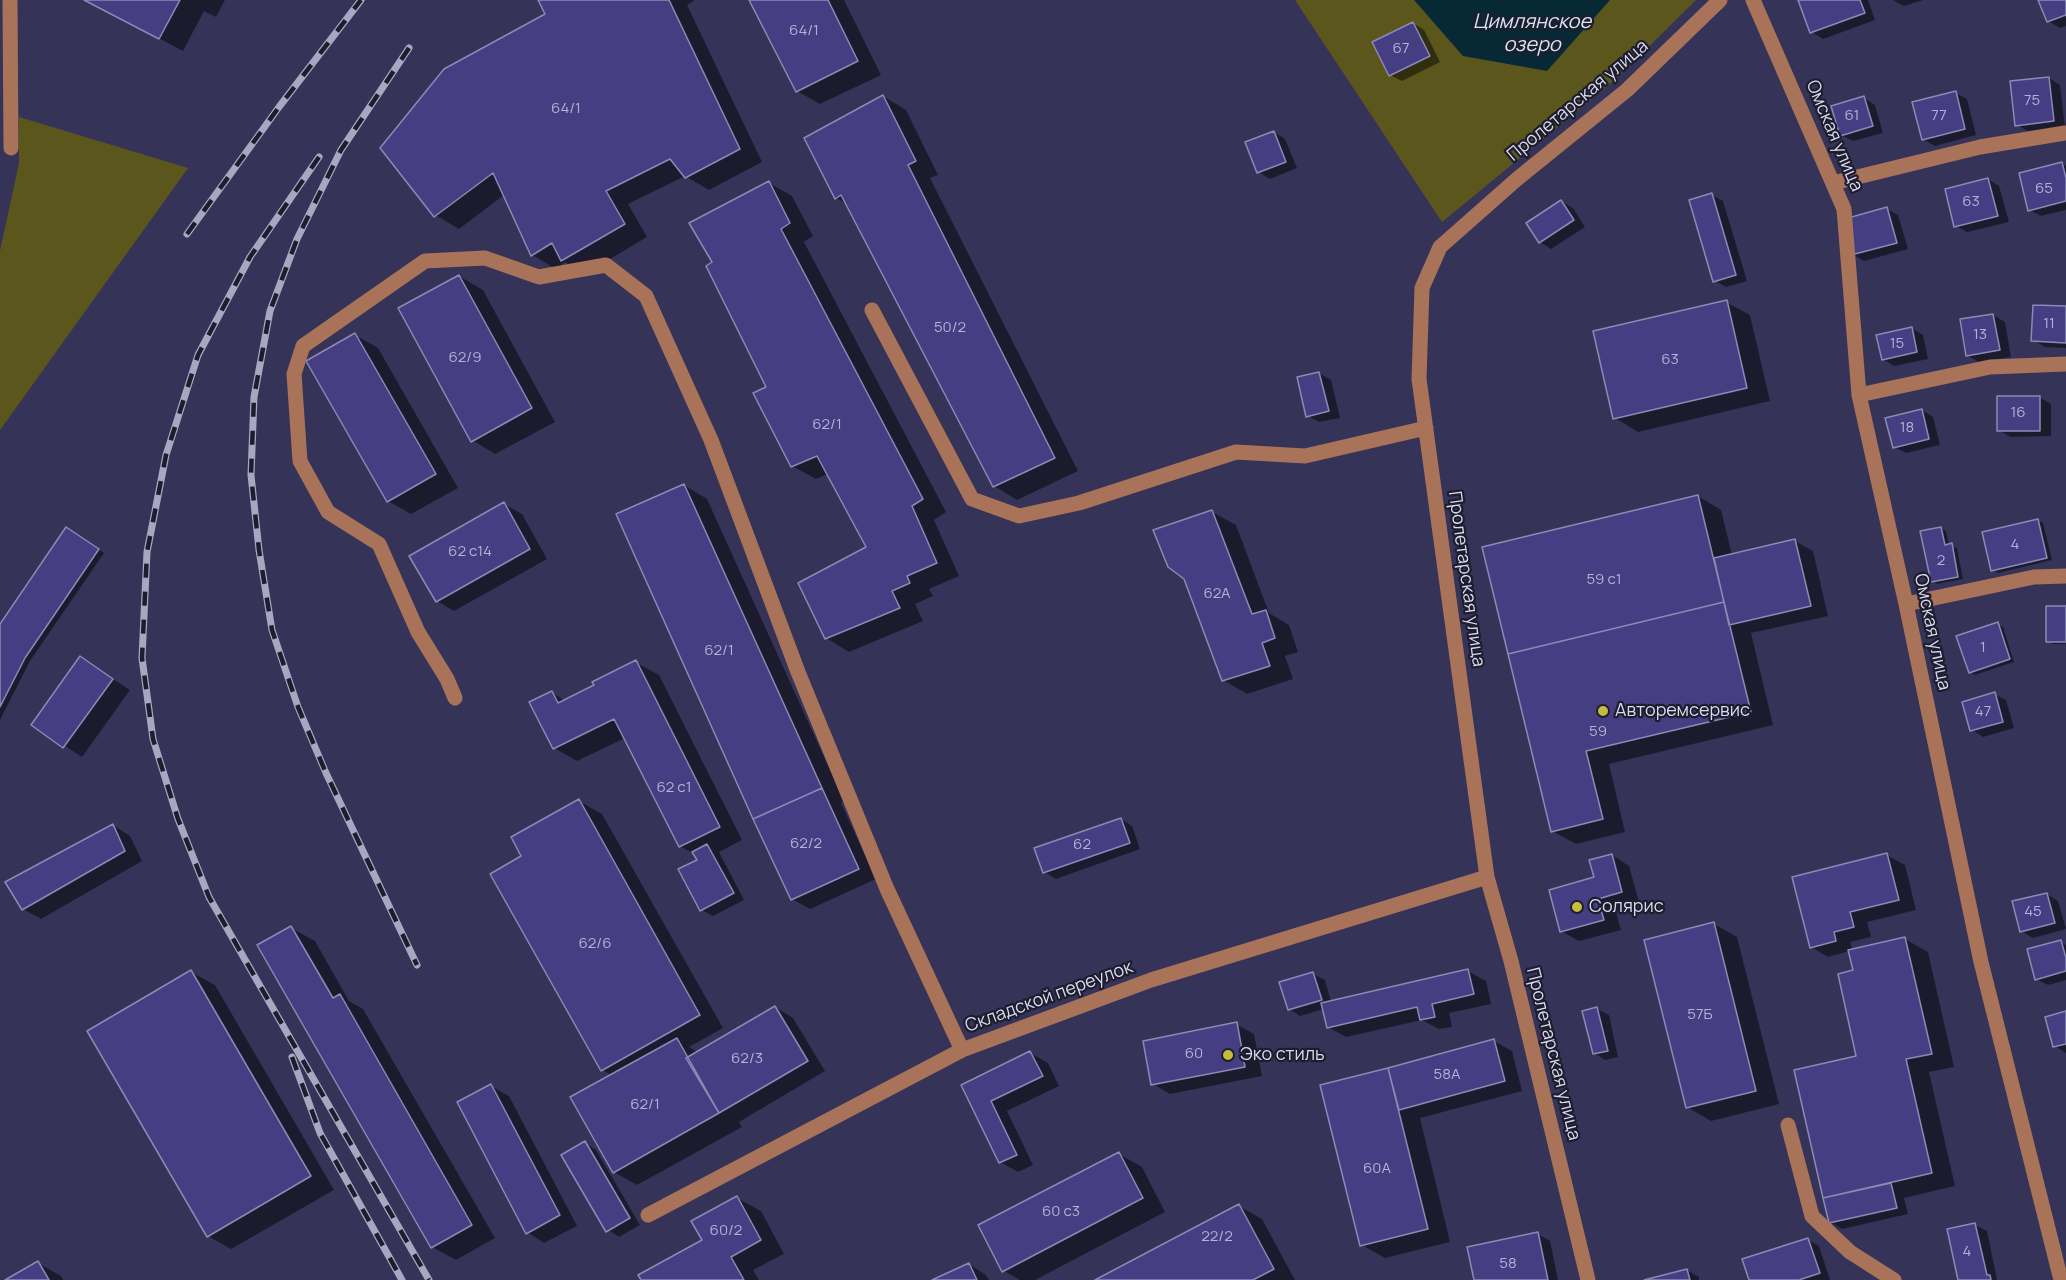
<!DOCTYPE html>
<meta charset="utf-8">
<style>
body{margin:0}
canvas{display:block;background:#353357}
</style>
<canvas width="2066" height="1280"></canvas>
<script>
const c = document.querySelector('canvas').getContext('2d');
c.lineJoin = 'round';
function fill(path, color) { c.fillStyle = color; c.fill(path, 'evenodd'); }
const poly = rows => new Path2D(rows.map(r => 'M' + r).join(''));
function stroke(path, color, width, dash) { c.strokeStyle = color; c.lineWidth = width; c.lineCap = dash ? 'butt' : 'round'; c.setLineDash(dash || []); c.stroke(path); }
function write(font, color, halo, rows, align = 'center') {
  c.font = font + ' Manrope,sans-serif'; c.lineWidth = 4.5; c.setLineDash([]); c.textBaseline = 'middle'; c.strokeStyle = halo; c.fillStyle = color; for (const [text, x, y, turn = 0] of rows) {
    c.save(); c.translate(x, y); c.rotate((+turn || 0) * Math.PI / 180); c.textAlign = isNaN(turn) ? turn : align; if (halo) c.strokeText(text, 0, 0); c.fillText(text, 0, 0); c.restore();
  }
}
const green = poly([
 [1295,0,1696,0,1616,79,1442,222],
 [19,117,188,168,0,430,0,251,19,163]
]);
const water = poly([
 [1414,0,1610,0,1547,71,1463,56]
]);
const shadow = poly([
 [87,0,225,0,216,17,204,11,183,51],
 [539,0,695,0,687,5,762,162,709,190,685,176,628,204,647,237,585,274,565,262,556,269,532,255,504,195,459,229,435,215,547,14],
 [751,0,844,0,881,75,820,104,797,91],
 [1800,0,1868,0,1875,20,1823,39,1812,32],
 [1893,0,1923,0,1904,6],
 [2040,0,2066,0,2066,26,2060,28,2048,21],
 [1413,23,1424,30,1440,62,1402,81,1390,75],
 [2049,78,2060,85,2065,127,2028,131,2017,125],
 [1956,93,1967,99,1976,135,1935,146,1923,139],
 [883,96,906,110,938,175,930,178,1078,471,1017,500,994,486,847,204,836,198],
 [1864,98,1875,105,1883,133,1853,141,1841,135],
 [1274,132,1285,139,1297,168,1270,179,1259,172],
 [2062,163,2066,166,2066,210,2041,216,2029,210],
 [1988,179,1999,186,2009,222,1967,232,1956,226],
 [769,183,792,196,813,236,804,242,946,512,934,520,959,576,929,589,933,596,915,604,923,621,849,652,826,638,868,548,828,474,816,479,792,466,768,388,714,263],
 [1712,195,1723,201,1747,281,1726,287,1714,280],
 [1561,201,1573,208,1585,227,1551,249,1540,242],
 [1887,209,1898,215,1908,249,1864,261,1852,254],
 [459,276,483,290,555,422,495,454,472,440],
 [1726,302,1750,315,1770,401,1638,432,1615,418],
 [2066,308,2066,348,2045,347,2033,340],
 [1993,315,2005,322,2011,357,1979,362,1968,356],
 [1912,328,1923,335,1928,359,1894,366,1883,359],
 [355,335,378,348,458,488,411,514,388,501],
 [1319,373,1331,380,1340,418,1319,422,1308,416],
 [2039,397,2051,404,2051,436,2010,437,1999,430],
 [1922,410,1933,417,1940,445,1906,453,1894,447],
 [684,485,707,499,844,801,841,803,876,879,810,909,792,899],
 [1698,496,1721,510,1732,555,1795,541,1813,551,1828,616,1751,633,1773,725,1609,764,1625,832,1576,844,1552,831,1484,548],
 [504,504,522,514,547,559,454,611,437,601],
 [1212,512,1236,525,1269,613,1289,625,1298,652,1285,656,1293,679,1247,694,1223,680],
 [2037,520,2043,523,2052,560,1998,573,1993,570],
 [1941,528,1946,531,1949,545,1957,548,1963,579,1937,584,1932,581],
 [72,531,104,553,30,661,0,720,0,627],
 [2066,607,2066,644,2053,644,2047,641],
 [1997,624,2003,627,2014,662,1975,675,1970,672],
 [81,658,130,690,82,757,33,725],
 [635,662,659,675,742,840,719,852,744,900,713,916,702,910,699,860,697,856,680,846,625,738,577,761,554,748,552,693,566,701,596,686],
 [1994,694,2006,700,2014,728,1983,737,1972,730],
 [579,801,602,814,723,1028,689,1047,699,1053,775,1007,793,1018,825,1071,739,1122,742,1127,637,1185,614,1172,612,1075,602,1070,523,857],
 [1121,819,1132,826,1140,849,1056,879,1044,872],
 [113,825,130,836,142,861,41,919,23,909],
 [1612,855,1629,866,1639,902,1615,908,1621,930,1579,941,1561,931],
 [1887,855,1905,865,1916,910,1867,922,1871,937,1850,942,1853,951,1905,939,1928,952,1954,1067,1929,1072,1955,1186,1904,1198,1908,1214,1842,1229,1830,1222,1796,1071,1858,1057,1855,972,1850,951,1828,957,1811,947],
 [2047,894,2058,901,2066,929,2033,938,2021,931],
 [1714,924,1737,937,1779,1104,1711,1121,1687,1107],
 [291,928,315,941,349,1001,363,1009,495,1238,456,1260,432,1247],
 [2061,942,2066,945,2066,980,2048,985,2036,979],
 [1468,971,1486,981,1491,1004,1449,1013,1452,1027,1439,1029,1422,1020,1346,1037,1328,1027,1324,1009,1300,1016,1289,1009,1313,974,1325,980,1331,1002],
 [191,972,215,985,334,1190,231,1249,208,1236],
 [1597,1009,1609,1015,1618,1057,1605,1060,1594,1053],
 [2066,1013,2066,1053,2055,1046],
 [1236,1024,1254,1034,1262,1076,1170,1094,1153,1084],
 [1494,1041,1512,1051,1522,1091,1420,1118,1450,1242,1385,1258,1362,1245,1388,1069],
 [1030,1053,1048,1063,1059,1086,1007,1111,1033,1165,1018,1172,1000,1162,963,1086],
 [491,1086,509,1096,577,1226,544,1243,527,1232],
 [585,1143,596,1150,640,1225,619,1237,608,1230],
 [1119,1154,1142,1167,1165,1212,1035,1280,1020,1280,1004,1271],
 [737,1198,761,1211,784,1254,753,1270,759,1280,643,1280,704,1241],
 [1239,1206,1262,1219,1295,1280,1098,1280],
 [1975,1225,1987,1231,1997,1280,1959,1280],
 [1538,1234,1550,1241,1558,1280,1475,1280],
 [1808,1240,1819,1246,1830,1280,1751,1280],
 [38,1263,61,1276,63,1280,8,1280],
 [969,1264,986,1275,989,1280,936,1280],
 [1687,1270,1699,1277,1699,1280,1650,1280]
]);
const building = poly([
 [84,0,180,0,159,39,84,0],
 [538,0,669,0,740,149,685,178,670,159,606,191,625,224,561,261,552,243,531,256,493,173,434,217,380,148,444,69,545,14,538,0],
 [749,0,828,0,858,61,796,92,749,0],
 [1798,0,1860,0,1865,13,1810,33,1798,0],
 [2038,0,2066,0,2066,15,2047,22,2038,0],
 [1413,22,1430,56,1389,76,1372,42,1413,22],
 [2049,77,2054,121,2015,126,2010,81,2049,77],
 [1956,91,1965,129,1922,140,1912,102,1956,91],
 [883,95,916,161,908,165,1055,458,993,487,841,195,835,199,804,138,883,95],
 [1864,96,1873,126,1840,136,1831,106,1864,96],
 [1274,131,1286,162,1257,173,1245,142,1274,131],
 [2062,162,2066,178,2066,201,2028,211,2019,173,2062,162],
 [1988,178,1998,216,1954,227,1945,189,1988,178],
 [769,181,790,223,781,229,923,499,912,506,937,563,907,576,910,583,892,591,900,608,825,639,798,583,866,547,817,456,791,467,753,393,766,387,706,266,712,262,689,223,769,181],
 [1712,193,1736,275,1713,282,1689,200,1712,193],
 [1561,200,1574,220,1539,243,1526,223,1561,200],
 [1887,207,1897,243,1851,255,1841,220,1887,207],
 [459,275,532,408,471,442,398,308,459,275],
 [1727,300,1747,388,1613,419,1593,331,1727,300],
 [2033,305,2066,306,2066,343,2031,341,2033,305],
 [1993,314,2000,350,1966,356,1960,319,1993,314],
 [1912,327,1917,352,1882,360,1876,335,1912,327],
 [355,333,436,474,387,502,306,361,355,333],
 [1319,372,1329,411,1306,417,1297,377,1319,372],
 [1997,396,2040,396,2040,431,1997,431,1997,396],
 [1922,409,1929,439,1893,448,1885,418,1922,409],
 [684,484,822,788,753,819,616,514,684,484],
 [1698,495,1724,602,1508,654,1482,547,1698,495],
 [504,502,530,549,436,602,409,556,504,502],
 [1212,510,1252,614,1266,610,1275,638,1262,643,1270,666,1222,681,1184,579,1168,567,1153,530,1212,510],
 [2038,519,2047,558,1991,571,1982,532,2038,519],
 [66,527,99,549,25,658,0,707,0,624,66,527],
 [1941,527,1945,545,1952,543,1958,577,1931,582,1920,531,1941,527],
 [1795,539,1811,606,1729,625,1714,558,1795,539],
 [1724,602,1751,712,1586,751,1603,819,1551,832,1508,654,1724,602],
 [2046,606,2066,606,2066,642,2046,642,2046,606],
 [1998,622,2010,659,1969,673,1956,636,1998,622],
 [80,656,113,679,63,748,31,725,80,656],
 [636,660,720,827,679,847,614,719,553,749,529,702,552,691,558,703,594,685,592,682,636,660],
 [1995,692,2003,722,1970,731,1962,702,1995,692],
 [822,788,859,869,791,900,753,819,822,788],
 [579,799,700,1015,601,1071,490,874,521,856,511,837,579,799],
 [1121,818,1130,843,1043,873,1034,848,1121,818],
 [113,824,125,851,22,910,5,882,113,824],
 [707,844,734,893,700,911,678,869,697,860,692,852,707,844],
 [1887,853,1899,900,1850,912,1854,927,1834,932,1836,941,1810,948,1792,877,1887,853],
 [1612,854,1622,892,1598,899,1604,920,1560,932,1549,890,1594,877,1589,860,1612,854],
 [2047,893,2055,923,2020,932,2012,901,2047,893],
 [1714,922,1756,1091,1686,1108,1644,940,1714,922],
 [291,926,333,998,340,994,472,1225,431,1248,257,945,291,926],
 [1905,937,1932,1054,1906,1059,1932,1173,1823,1198,1794,1070,1856,1056,1838,974,1853,970,1848,950,1905,937],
 [2061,940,2066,958,2066,971,2035,980,2027,949,2061,940],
 [1468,969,1474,994,1432,1004,1435,1017,1420,1020,1417,1007,1327,1028,1321,1003,1468,969],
 [191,970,311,1176,207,1237,87,1031,191,970],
 [1313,972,1322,1000,1288,1010,1279,982,1313,972],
 [775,1006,808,1061,719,1113,686,1058,775,1006],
 [1597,1007,1608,1051,1593,1054,1582,1011,1597,1007],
 [2066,1011,2066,1044,2053,1047,2045,1017,2066,1011],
 [1237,1022,1245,1067,1151,1085,1143,1041,1237,1022],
 [677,1038,719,1113,613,1173,570,1097,677,1038],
 [1494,1039,1505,1081,1399,1110,1388,1068,1494,1039],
 [1030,1051,1043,1076,991,1101,1017,1155,999,1163,961,1085,1030,1051],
 [1388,1068,1428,1229,1360,1246,1320,1085,1388,1068],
 [491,1084,560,1215,526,1234,457,1102,491,1084],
 [585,1141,630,1218,606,1232,561,1155,585,1141],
 [1119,1152,1143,1198,1002,1272,978,1225,1119,1152],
 [1891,1183,1897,1208,1829,1223,1823,1198,1891,1183],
 [737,1196,761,1240,731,1257,744,1280,641,1280,638,1275,702,1240,691,1221,737,1196],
 [1239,1204,1274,1269,1253,1280,1095,1280,1239,1204],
 [1975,1223,1987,1275,1990,1275,1991,1280,1958,1280,1947,1229,1975,1223],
 [1538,1232,1548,1280,1474,1280,1467,1247,1538,1232],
 [1808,1238,1820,1273,1799,1280,1749,1280,1742,1259,1808,1238],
 [38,1261,49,1280,5,1280,38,1261],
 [969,1263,977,1280,932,1280,969,1263],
 [1687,1269,1690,1280,1644,1280,1687,1269]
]);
const minor = poly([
 [10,0,11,148],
 [1753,0,1844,209,1859,395,1906,604,1981,962,2061,1280],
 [1833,183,1980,147,2065,133],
 [872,310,972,499,1019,516,1079,503,1236,452,1305,456,1426,428],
 [1859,395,1990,367,2066,364],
 [1906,604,2034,577,2066,576],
 [455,698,447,679,418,632,379,544,328,512,300,461,294,374,303,346,425,261,485,258,539,277,606,265,646,296,711,440,798,672,887,889,962,1050],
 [1788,1125,1812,1216,1850,1252,1894,1280],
 [648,1215,962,1050,1151,980,1487,877],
 [1588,1280,1511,961,1487,877,1419,379,1422,288,1440,247,1517,179,1627,90,1720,0]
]);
const rail = poly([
 [409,48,341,150,297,239,270,311,254,397,251,475,259,550,272,630,298,707,326,773,417,965],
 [319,157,250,257,198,355,166,455,147,552,142,658,153,739,178,819,209,897,429,1280],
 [187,234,279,107,361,0],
 [292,1057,320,1133,402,1280]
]);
const markers = [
 [1603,711,6,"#c5bc3d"],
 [1577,907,6,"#c5bc3d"],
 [1228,1055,6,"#c5bc3d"]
];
const numberNames = [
 ["64/1",804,31],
 ["67",1401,49],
 ["75",2032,101],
 ["64/1",566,109],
 ["61",1852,116],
 ["77",1939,116],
 ["65",2044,189],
 ["63",1971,202],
 ["11",2049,324],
 ["50/2",950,328],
 ["13",1980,335],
 ["15",1897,344],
 ["62/9",465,358],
 ["63",1670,360],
 ["16",2018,413],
 ["62/1",827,425],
 ["18",1907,428],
 ["4",2015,545],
 ["62 с14",470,552],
 ["2",1941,561],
 ["59 с1",1604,580],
 ["62А",1217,594],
 ["1",1983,648],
 ["62/1",719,651],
 ["47",1983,712],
 ["59",1598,732],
 ["62 с1",674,788],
 ["62/2",806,844],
 ["62",1082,845],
 ["45",2033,912],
 ["62/6",595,944],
 ["57Б",1700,1015],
 ["60",1194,1054],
 ["62/3",747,1059],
 ["58А",1447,1075],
 ["62/1",645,1105],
 ["60А",1377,1169],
 ["60 с3",1061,1212],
 ["60/2",726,1231],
 ["22/2",1217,1237],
 ["4",1967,1252],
 ["58",1508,1264]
];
const streetNames = [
 ["Пролетарская улица",1578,101,-40],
 ["Омская улица",1834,136,67],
 ["Пролетарская улица",1466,579,82],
 ["Омская улица",1932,632,78],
 ["Складской переулок",1049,997,-20],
 ["Пролетарская улица",1553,1054,76]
];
const poiNames = [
 ["Авторемсервис",1615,711],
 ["Солярис",1589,907],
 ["Эко стиль",1240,1055]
];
const waterNames = [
 ["Цимлянское",1532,22],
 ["озеро",1532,45]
];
fill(green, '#5b571c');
fill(water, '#062935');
fill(shadow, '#0007');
fill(building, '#453e83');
stroke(building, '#8b8ab4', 1.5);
stroke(minor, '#a9735a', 15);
stroke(rail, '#a8a7c2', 7);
stroke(rail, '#1e1d2e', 4.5, [14]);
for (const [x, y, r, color] of markers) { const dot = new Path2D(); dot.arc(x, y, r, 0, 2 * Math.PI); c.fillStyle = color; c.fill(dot); stroke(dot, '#1e1d2e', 2); }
write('15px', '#b4b2d5', null, numberNames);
write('18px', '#d9d9f0', '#1e1d2e', streetNames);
write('18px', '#d9d9f0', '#1e1d2e', poiNames, 'left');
write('italic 20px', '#d1e9f3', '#1e1d2e', waterNames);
</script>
